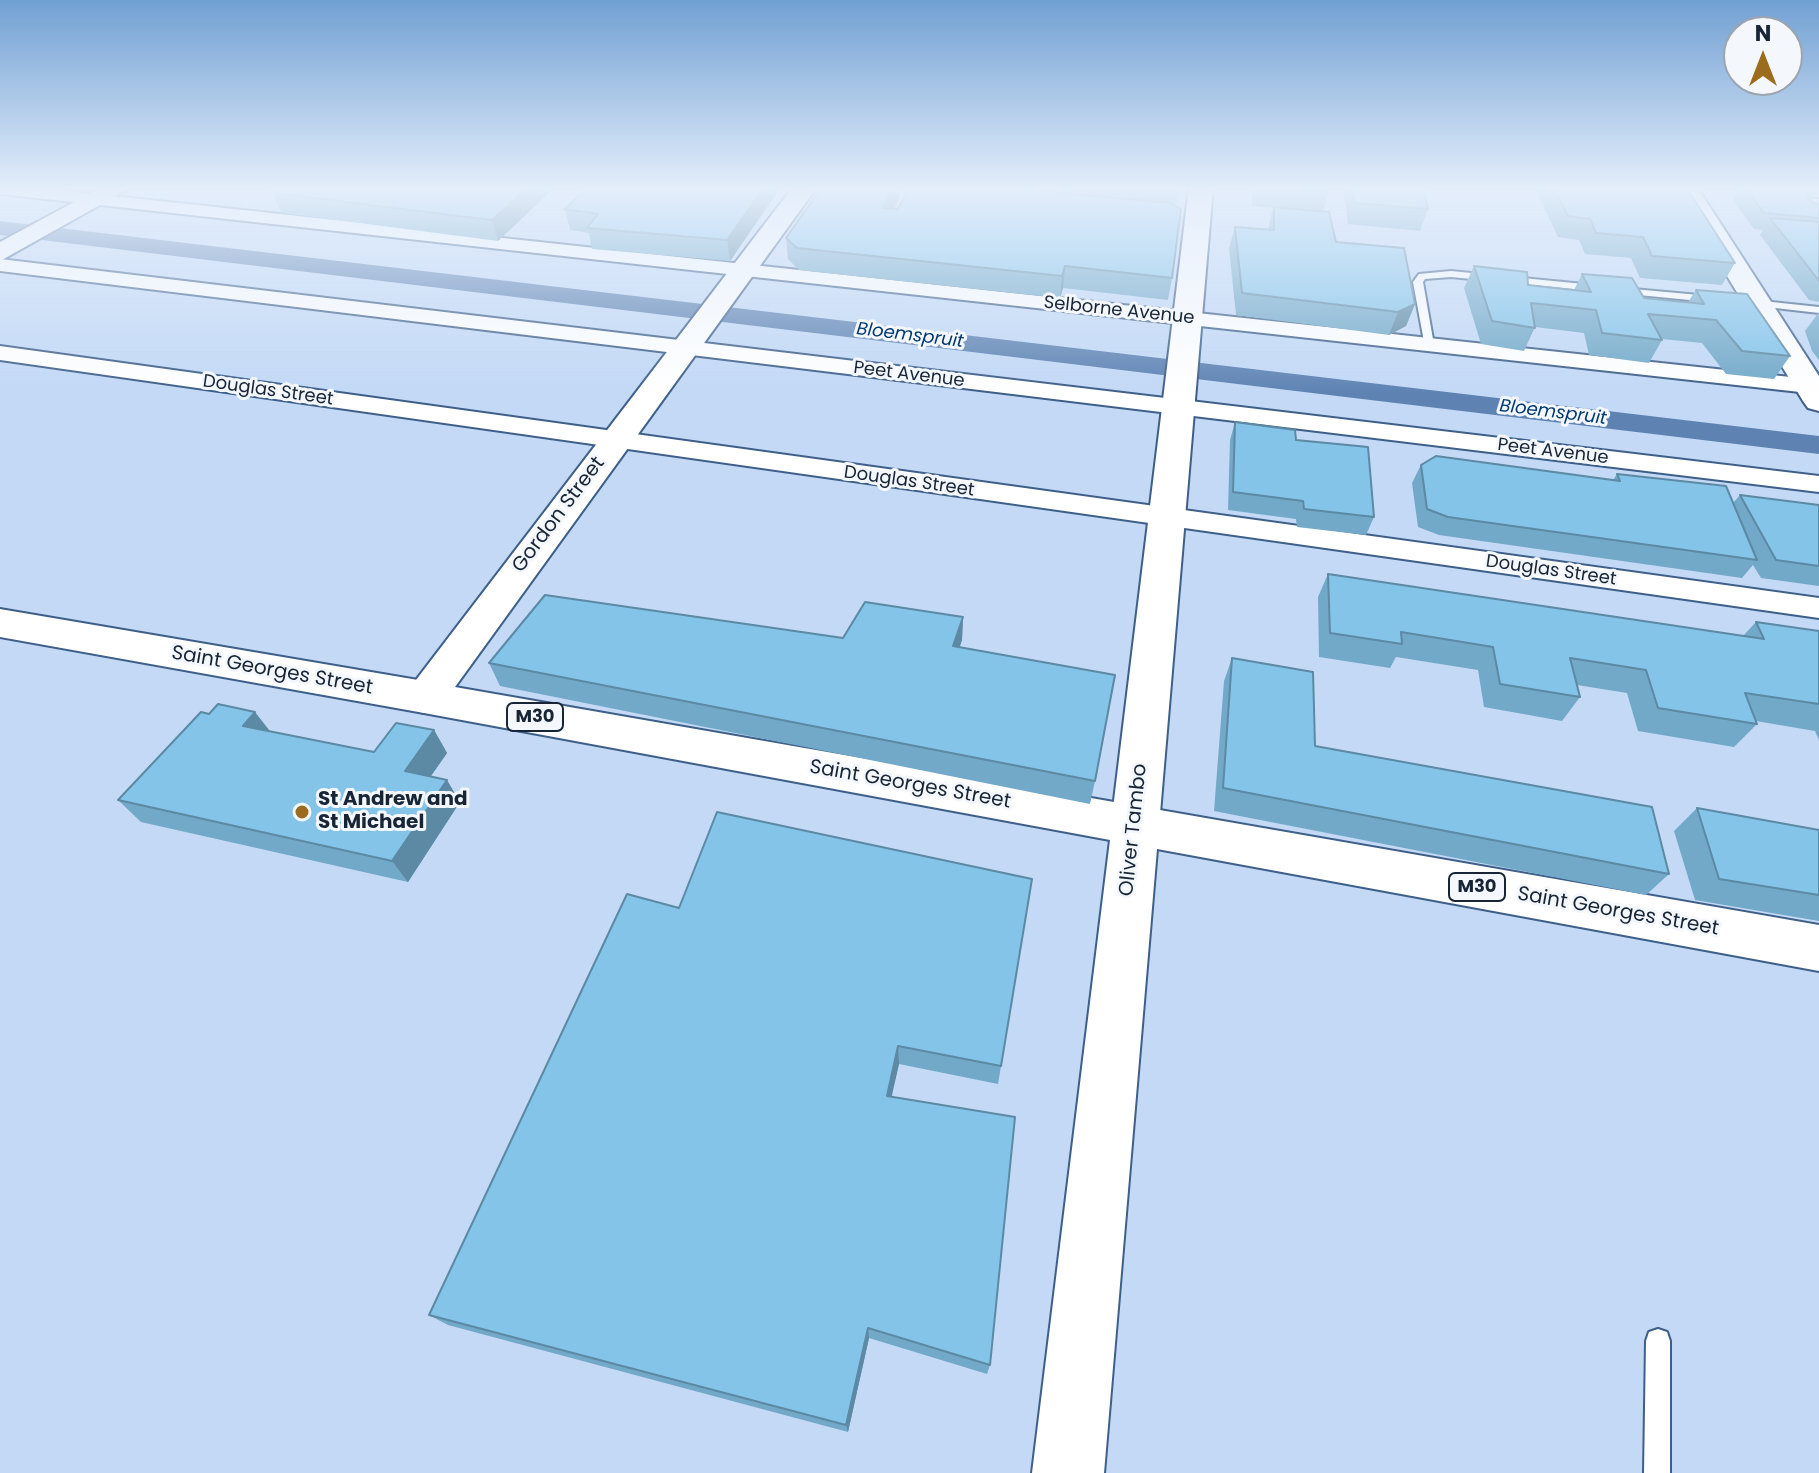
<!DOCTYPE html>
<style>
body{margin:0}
#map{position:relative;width:1819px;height:1473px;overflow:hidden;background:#c3d9f6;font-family:Poppins,sans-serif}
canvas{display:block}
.north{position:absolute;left:1723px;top:16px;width:80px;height:80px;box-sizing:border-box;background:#f4f8fd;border:2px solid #9ca4ae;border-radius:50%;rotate:0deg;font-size:22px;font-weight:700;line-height:32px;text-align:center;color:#172537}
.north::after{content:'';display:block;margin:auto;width:28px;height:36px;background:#9b6c1e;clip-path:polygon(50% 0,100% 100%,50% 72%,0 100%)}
</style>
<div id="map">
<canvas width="1819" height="1473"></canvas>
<div class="north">N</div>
</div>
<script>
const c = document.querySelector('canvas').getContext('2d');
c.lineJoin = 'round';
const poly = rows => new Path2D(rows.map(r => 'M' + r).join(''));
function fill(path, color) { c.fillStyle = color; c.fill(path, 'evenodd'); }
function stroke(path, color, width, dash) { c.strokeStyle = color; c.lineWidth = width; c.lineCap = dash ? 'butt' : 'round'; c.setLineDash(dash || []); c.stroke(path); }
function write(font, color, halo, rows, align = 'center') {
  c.font = font + ' Poppins,sans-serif'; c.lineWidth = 6; c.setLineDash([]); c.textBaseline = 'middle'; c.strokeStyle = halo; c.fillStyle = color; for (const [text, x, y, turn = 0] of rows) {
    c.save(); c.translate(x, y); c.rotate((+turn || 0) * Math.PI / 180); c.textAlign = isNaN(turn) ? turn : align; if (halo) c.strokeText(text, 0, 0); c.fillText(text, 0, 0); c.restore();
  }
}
const canal = poly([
 [0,221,1819,436,1819,454,0,235,0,221]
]);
const lane = poly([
 [1451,271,1594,285,1599,288,1594,291,1451,277,1425,279,1423,282,1434,345,1425,347,1413,282,1419,274,1451,271],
 [1622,288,1710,296,1715,299,1710,302,1618,293,1618,289,1622,288],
 [1753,300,1819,307,1819,313,1749,305,1749,301,1753,300],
 [1658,1329,1667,1332,1670,1341,1670,1473,1644,1473,1646,1341,1649,1332,1658,1329]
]);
const street = poly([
 [0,187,30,187,1809,379,1817,381,1819,388,1809,393,0,194,0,187],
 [0,259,1819,476,1819,492,0,271,0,259],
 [0,346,1819,598,1819,618,0,360,0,346]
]);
const secondary = poly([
 [102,187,132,187,0,261,0,242,102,187],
 [1189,187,1213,187,1159,825,1152,839,1135,844,1118,839,1111,825,1189,187],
 [1776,187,1819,187,1819,197,1788,194,1776,187],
 [0,609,424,681,439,686,445,697,439,708,424,713,0,637,0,609]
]);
const primary = poly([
 [793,187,817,187,455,687,1819,925,1819,971,1157,849,1104,1473,1032,1473,1110,840,424,713,409,708,403,697,793,187],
 [1673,187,1697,187,1819,376,1819,411,1808,408,1803,401,1673,187]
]);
const wall = poly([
 [61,187,91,187,86,190],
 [280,187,555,187,498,241,282,213,272,193],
 [588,187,781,187,730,261,592,249,589,233,570,230,565,209],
 [1020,187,1180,187,1177,203],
 [1252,187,1330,187,1323,211,1336,242,1415,304,1406,326,1389,335,1236,315,1229,248,1235,227,1268,229,1273,208,1252,206],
 [1343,187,1423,187,1428,209,1420,231,1348,224],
 [1534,187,1686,187,1735,263,1722,285,1640,278,1631,258,1585,254,1579,240,1558,237],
 [1740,187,1810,187,1816,194,1811,201,1812,203,1819,204,1819,302,1809,300,1760,235,1763,230,1754,229,1733,200],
 [899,199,894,209,1172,278,1168,300,1063,288,1060,298,799,270,788,259,786,238],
 [1474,266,1528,285,1574,290,1582,274,1644,298,1688,302,1696,290,1790,356,1774,379,1726,374,1702,343,1662,339,1662,340,1649,363,1589,355,1584,333,1535,327,1524,351,1481,344,1464,288],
 [1819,312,1819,360,1812,351,1805,331],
 [1235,422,1296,440,1374,517,1366,535,1297,527,1296,519,1228,510,1230,440],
 [1421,465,1613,480,1617,474,1733,503,1740,495,1819,505,1819,586,1761,578,1753,565,1742,578,1439,535,1418,527,1412,483],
 [1328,574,1743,636,1756,622,1819,631,1819,740,1815,731,1756,721,1757,724,1734,747,1638,731,1627,693,1577,685,1580,697,1562,721,1484,707,1478,670,1396,657,1390,668,1319,657,1318,597],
 [963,617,962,640,959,647,1095,781,1090,804,500,686,489,663,843,638],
 [1232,658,1315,746,1669,874,1646,895,1214,811,1224,681],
 [434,730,447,753,431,776,460,802,408,882,141,822,118,800,270,731,374,752],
 [1697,808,1819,830,1819,921,1695,900,1674,831],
 [1032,879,998,1084,899,1064,891,1096,990,1365,987,1374,869,1338,848,1432,448,1325,429,1315,679,908]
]);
const shadedWall = poly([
 [528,187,555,187,498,241,492,220],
 [764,187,781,187,730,261,727,240],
 [894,187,899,187,899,199,884,229,883,208],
 [1065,266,1063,288,1060,298,1062,276],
 [1415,304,1406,326,1389,335,1398,312],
 [963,617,962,640,952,670,953,646],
 [255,712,273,735,243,726],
 [434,730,447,753,419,793,405,771],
 [447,780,460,802,408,882,392,861],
 [898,1046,899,1064,888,1113,887,1096],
 [868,1328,869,1338,848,1432,846,1425]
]);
const building = poly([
 [280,187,528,187,492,220,272,193,280,187],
 [588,187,764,187,727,240,587,228,598,214,565,209,588,187],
 [822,187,894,187,883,208,898,209,909,187,1001,187,1171,203,1181,209,1172,278,1065,266,1062,276,797,248,786,238,822,187],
 [1283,187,1330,187,1330,190,1283,187],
 [1352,187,1423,187,1428,209,1354,203,1352,187],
 [1553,187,1686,187,1735,263,1652,256,1643,237,1596,233,1590,219,1568,216,1553,187],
 [1745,187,1810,187,1816,194,1806,193,1812,203,1819,204,1819,218,1764,213,1745,187],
 [1274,207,1329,212,1336,242,1404,248,1415,304,1398,312,1242,293,1235,227,1274,230,1274,207],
 [1770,218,1819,222,1819,281,1770,218],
 [1474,266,1527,272,1528,285,1591,292,1582,274,1632,278,1644,298,1704,304,1696,290,1747,294,1790,356,1742,351,1716,320,1648,314,1662,340,1602,333,1596,310,1531,303,1535,328,1492,321,1474,266],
 [1235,422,1295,430,1296,440,1368,447,1374,517,1304,509,1303,501,1233,492,1235,422],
 [1436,456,1620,481,1617,474,1726,486,1757,560,1448,517,1427,509,1421,465,1436,456],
 [1740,495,1819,505,1819,566,1776,560,1740,495],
 [1328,574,1764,639,1756,622,1819,631,1819,704,1745,693,1757,724,1658,708,1646,670,1570,658,1580,697,1500,684,1493,647,1401,632,1402,644,1330,633,1328,574],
 [545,595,843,638,865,602,963,617,953,646,1115,675,1095,781,489,663,545,595],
 [1232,658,1313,672,1315,746,1652,807,1669,874,1223,788,1232,658],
 [218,704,255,712,243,726,374,752,396,723,434,730,405,771,447,780,392,861,118,800,201,712,209,714,218,704],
 [1697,808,1819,830,1819,895,1719,879,1697,808],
 [717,812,1032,879,1001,1066,898,1046,887,1096,1015,1117,990,1365,868,1328,846,1425,429,1315,627,894,679,908,717,812]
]);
const markers = [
 [302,812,8,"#9b6c1e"]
];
const farStreetnames = [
 ["Selborne Avenue",1119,311,6],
 ["Peet Avenue",909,375,7],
 ["Douglas Street",268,391,8],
 ["Peet Avenue",1553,452,7],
 ["Douglas Street",909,482,8],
 ["Douglas Street",1551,571,8]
];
const farWaternames = [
 ["Bloemspruit",910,336,7],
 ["Bloemspruit",1553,413,7]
];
const shields = [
 [535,717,56],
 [1477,887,56]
];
const shieldNames = [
 ["M30",535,717],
 ["M30",1477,887]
];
const streetNames = [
 ["Gordon Street",559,515,-53],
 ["Saint Georges Street",272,671,10],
 ["Saint Georges Street",910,785,10],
 ["Oliver Tambo",1134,830,-84],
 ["Saint Georges Street",1618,912,10]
];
const poiNames = [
 ["St Andrew and",318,800],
 ["St Michael",318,823]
];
fill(canal, '#5e83b3');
stroke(lane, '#3e5f88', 4);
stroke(street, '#3e5f88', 4);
stroke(secondary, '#3e5f88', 4);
stroke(primary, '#3e5f88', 4);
fill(lane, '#fff');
fill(street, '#fff');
fill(secondary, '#fff');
fill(primary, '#fff');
fill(wall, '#72a9c8');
fill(shadedWall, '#5c89a3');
fill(building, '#84c4e9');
stroke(building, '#5c89a3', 2);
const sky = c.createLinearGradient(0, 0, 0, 393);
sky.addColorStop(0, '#71a0d3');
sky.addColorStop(0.48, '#e4eefb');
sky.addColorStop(1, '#e4eefb00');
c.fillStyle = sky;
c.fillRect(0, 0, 1819, 393);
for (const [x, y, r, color] of markers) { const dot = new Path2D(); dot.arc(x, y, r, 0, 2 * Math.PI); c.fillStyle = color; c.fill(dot); stroke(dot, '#f4f8fd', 3); }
write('18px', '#172537', '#f4f8fd', farStreetnames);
write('italic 18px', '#003973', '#f4f8fd', farWaternames);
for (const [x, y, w] of shields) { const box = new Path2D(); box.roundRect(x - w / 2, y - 14, w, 28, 6); c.fillStyle = '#f4f8fd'; c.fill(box); stroke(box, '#172537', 2); }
write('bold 18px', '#172537', null, shieldNames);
write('20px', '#172537', '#f4f8fd', streetNames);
write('bold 20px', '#172537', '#f4f8fd', poiNames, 'left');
</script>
